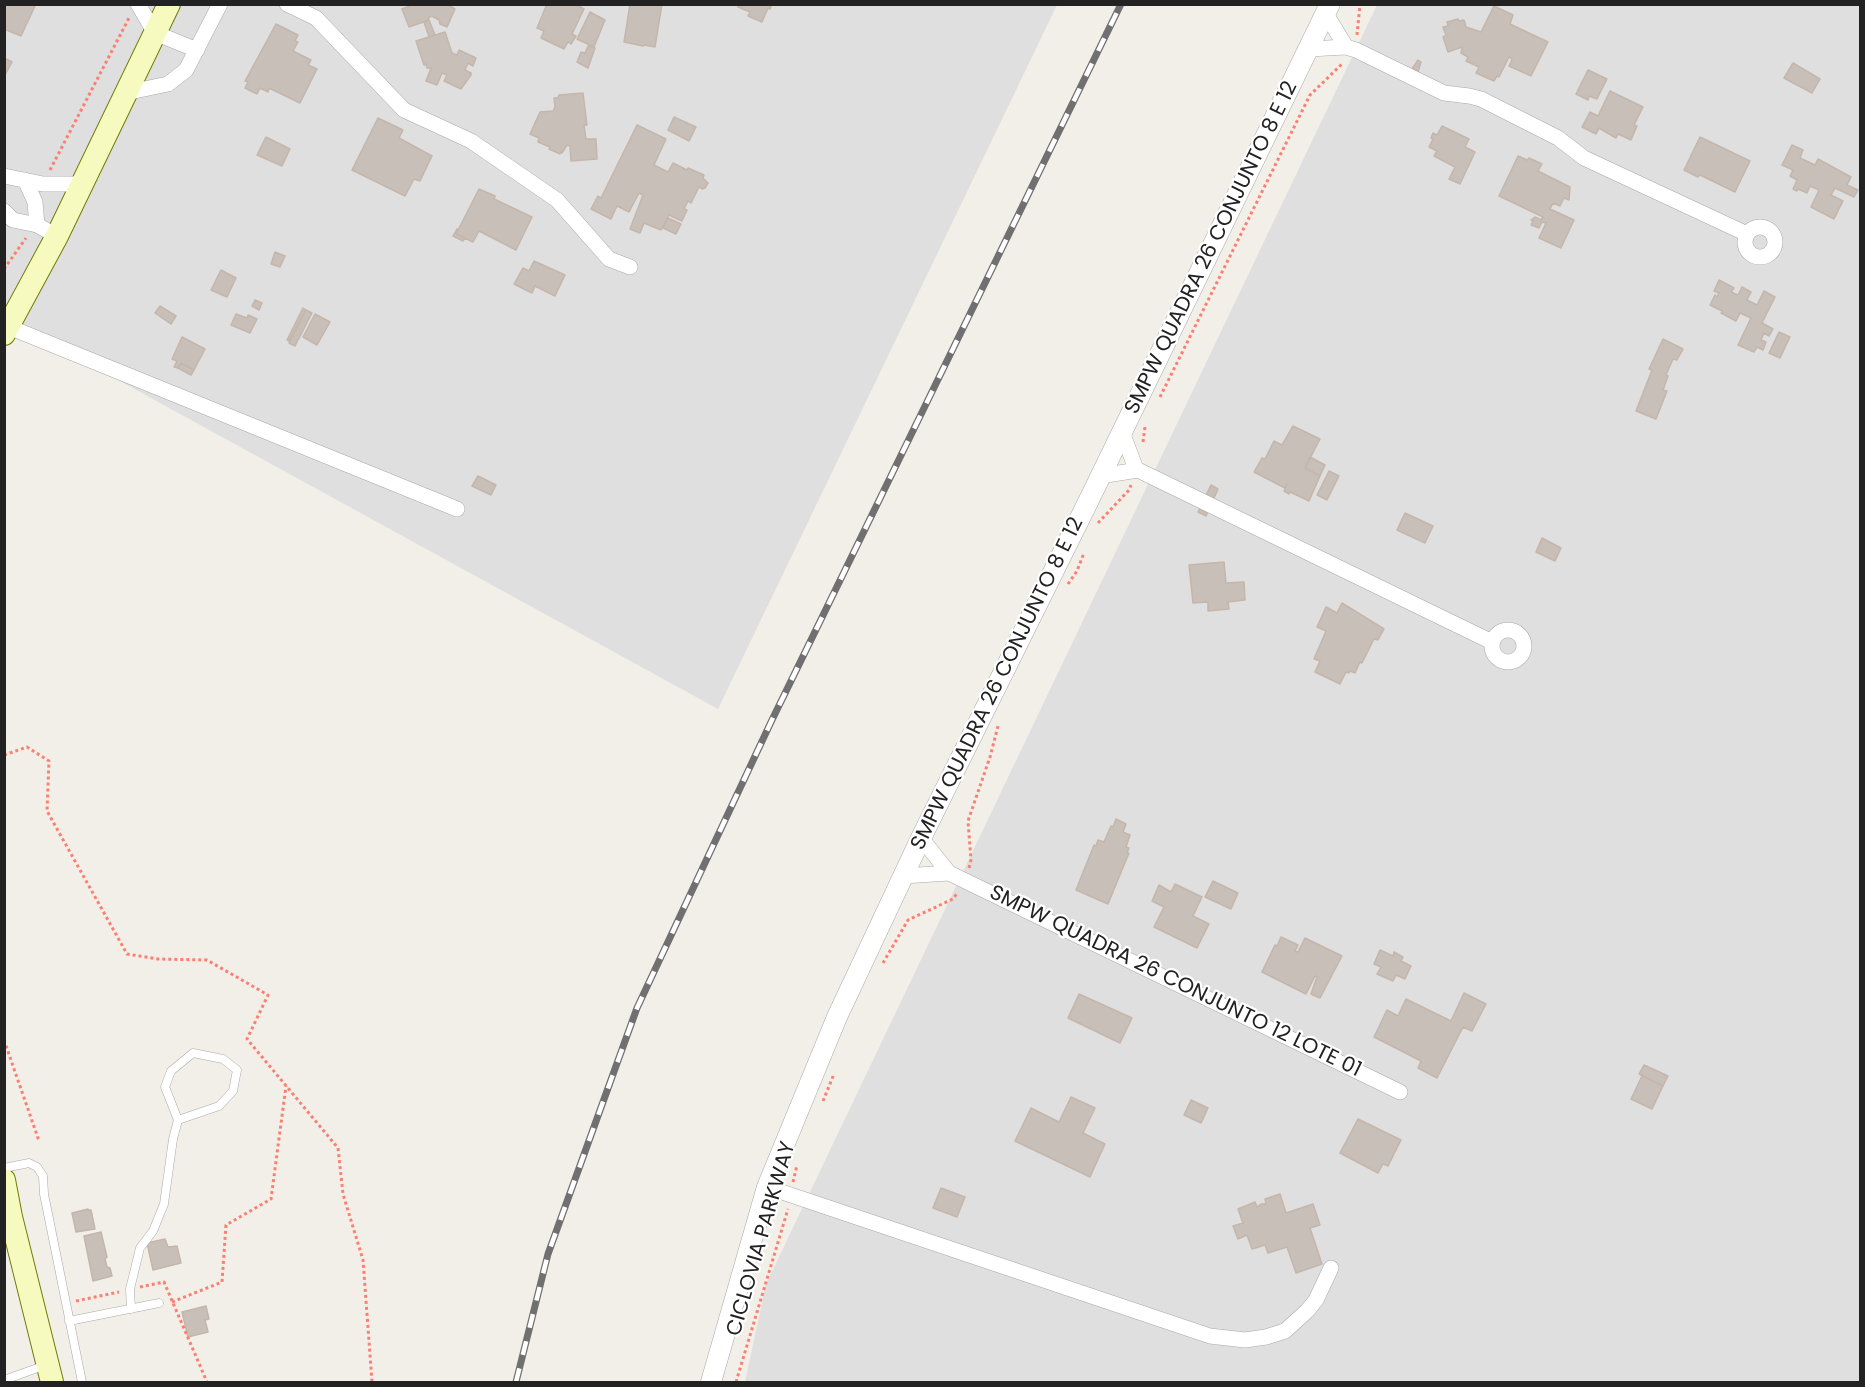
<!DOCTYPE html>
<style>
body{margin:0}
#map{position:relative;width:1865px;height:1387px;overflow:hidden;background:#f2efe9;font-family:Poppins,sans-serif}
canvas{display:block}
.frame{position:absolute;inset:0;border:6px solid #222;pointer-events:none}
</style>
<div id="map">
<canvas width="1865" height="1387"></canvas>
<div class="frame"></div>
</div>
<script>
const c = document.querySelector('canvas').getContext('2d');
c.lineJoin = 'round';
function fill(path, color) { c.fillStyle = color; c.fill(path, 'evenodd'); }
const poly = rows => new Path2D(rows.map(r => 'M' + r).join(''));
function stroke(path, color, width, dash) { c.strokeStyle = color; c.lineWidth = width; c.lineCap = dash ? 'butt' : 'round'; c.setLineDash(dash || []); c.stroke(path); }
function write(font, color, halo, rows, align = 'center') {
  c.font = font + ' Poppins,sans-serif'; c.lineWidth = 4.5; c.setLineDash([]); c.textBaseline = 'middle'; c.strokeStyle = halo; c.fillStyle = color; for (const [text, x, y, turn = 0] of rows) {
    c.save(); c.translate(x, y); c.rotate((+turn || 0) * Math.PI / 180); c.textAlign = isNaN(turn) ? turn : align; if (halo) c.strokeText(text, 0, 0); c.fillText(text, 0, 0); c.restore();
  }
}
const residential = poly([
 [4,5,1057,5,718,709,5,318],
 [1377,5,1860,5,1860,1382,745,1382,766,1284]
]);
const building = poly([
 [4,4,36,4,21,36,4,29,4,4],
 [409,4,446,4,455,9,447,27,440,24,439,20,432,16,428,18,429,20,409,27,402,9,410,6,409,4],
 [547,4,575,4,584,9,572,34,576,36,571,44,568,42,564,49,541,38,544,31,537,28,547,4],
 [630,4,662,4,655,47,644,45,643,46,624,42,630,4],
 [740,4,772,4,770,9,768,8,762,22,748,16,750,12,738,7,740,4],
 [1494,6,1513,15,1510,24,1548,42,1531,76,1509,66,1512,59,1509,57,1499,77,1497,76,1494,81,1476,73,1479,67,1466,61,1468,57,1461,53,1462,47,1448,52,1443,37,1446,35,1443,27,1448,26,1447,22,1458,19,1459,21,1464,20,1466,27,1481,32,1494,6],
 [590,12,605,20,594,47,577,39,590,12],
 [429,20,435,35,429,37,424,22,429,20],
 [276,24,298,35,295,41,298,42,293,51,311,60,308,65,317,69,300,103,269,88,268,92,260,88,257,94,245,88,248,82,245,81,276,24],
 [445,32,452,53,457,55,459,50,476,58,473,66,468,63,465,70,471,73,471,75,461,89,444,81,447,75,442,73,437,85,426,81,431,68,427,68,426,64,424,65,416,41,445,32],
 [588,46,595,48,588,68,577,62,581,52,585,53,588,46],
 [4,58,12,62,4,77,4,58],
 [1418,60,1421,62,1418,72,1412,69,1418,60],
 [1793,63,1820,79,1812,93,1784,78,1793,63],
 [1588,70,1607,79,1597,99,1589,96,1588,100,1576,94,1588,70],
 [1610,91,1643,107,1634,125,1637,126,1631,140,1618,134,1616,138,1599,128,1596,134,1582,127,1590,112,1598,116,1610,91],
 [583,93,587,125,584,125,586,139,596,139,597,159,571,161,570,146,567,145,562,153,561,152,560,154,549,149,550,147,538,142,539,138,530,134,540,112,553,111,555,107,554,98,558,98,559,95,583,93],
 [674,117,696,127,689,141,668,130,674,117],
 [378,118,403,130,399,138,432,156,420,181,414,179,405,196,352,170,378,118],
 [637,125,666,139,654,165,668,172,673,163,687,170,688,168,704,175,703,178,708,183,705,188,702,189,699,187,691,203,688,201,684,209,687,210,682,221,669,215,661,230,644,223,640,233,630,229,643,195,639,193,629,212,617,206,611,219,591,209,598,196,601,198,637,125],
 [1442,126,1469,139,1465,147,1475,152,1460,184,1449,179,1455,167,1434,156,1437,151,1429,147,1433,139,1431,138,1433,133,1437,135,1442,126],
 [266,137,290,149,282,166,257,155,266,137],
 [1700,137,1750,161,1735,192,1700,175,1698,177,1684,170,1700,137],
 [1792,145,1803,150,1800,158,1815,165,1818,159,1851,177,1847,185,1858,190,1854,197,1835,188,1831,195,1843,201,1834,219,1811,207,1819,190,1810,186,1807,193,1798,189,1797,191,1793,189,1797,180,1790,176,1793,170,1782,165,1792,145],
 [1518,156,1527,160,1529,158,1542,164,1538,171,1570,187,1569,200,1564,198,1560,206,1553,203,1550,209,1574,220,1561,248,1539,238,1546,223,1542,222,1539,228,1531,225,1533,221,1531,220,1535,217,1541,220,1543,217,1499,196,1518,156],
 [479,189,495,196,494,199,532,217,516,250,479,231,473,242,456,234,479,189],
 [668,218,681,224,676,234,663,228,668,218],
 [457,229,459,229,456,234,465,238,463,241,453,236,457,229],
 [275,252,285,256,280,267,271,264,275,252],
 [534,261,565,275,555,296,535,286,532,293,514,284,523,268,529,271,534,261],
 [221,270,236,278,227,297,211,290,221,270],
 [1719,280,1734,288,1731,292,1738,295,1742,287,1751,292,1747,300,1757,305,1764,291,1775,297,1762,323,1773,329,1769,336,1764,333,1761,340,1766,342,1763,350,1757,347,1754,352,1738,345,1751,318,1740,313,1736,321,1721,313,1722,311,1710,305,1715,295,1717,297,1719,293,1714,291,1719,280],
 [255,300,262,303,259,310,252,306,255,300],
 [160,306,176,316,171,324,155,313,160,306],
 [303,308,306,310,289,341,287,340,303,308],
 [306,310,312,313,295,346,289,343,306,310],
 [236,314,247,318,248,315,257,319,250,333,231,325,236,314],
 [315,314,330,322,317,345,303,337,315,314],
 [1779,332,1790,337,1780,358,1769,353,1779,332],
 [182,337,205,349,194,370,181,363,178,368,174,367,177,361,172,359,182,337],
 [1663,339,1683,349,1677,360,1673,359,1666,375,1668,376,1663,390,1667,391,1656,419,1636,411,1652,370,1649,369,1663,339],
 [181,363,194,370,191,375,178,368,181,363],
 [1293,426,1320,439,1305,468,1320,476,1309,501,1290,492,1289,494,1284,491,1287,484,1285,488,1254,472,1262,458,1265,459,1274,441,1282,445,1293,426],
 [1310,457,1325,465,1320,476,1305,468,1310,457],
 [1329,471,1339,476,1327,500,1317,495,1329,471],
 [478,476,496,485,491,495,472,486,478,476],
 [1211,485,1218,489,1206,516,1198,512,1211,485],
 [1405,513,1433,526,1425,543,1397,530,1405,513],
 [1542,538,1561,548,1555,561,1536,552,1542,538],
 [1224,562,1226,583,1244,582,1245,600,1228,602,1229,609,1208,611,1208,602,1193,603,1189,565,1224,562],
 [1342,603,1384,629,1378,640,1374,639,1362,663,1360,662,1355,673,1350,671,1349,673,1346,672,1340,684,1315,672,1320,661,1314,659,1326,631,1317,627,1326,607,1337,613,1342,603],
 [1116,819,1126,824,1123,832,1130,835,1126,847,1129,848,1127,853,1129,853,1108,904,1076,890,1094,845,1096,846,1098,840,1104,842,1111,826,1113,827,1116,819],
 [1213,881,1238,893,1231,909,1205,897,1213,881],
 [1175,884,1202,897,1193,916,1209,924,1197,948,1154,927,1164,907,1152,901,1159,885,1171,892,1175,884],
 [1281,937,1298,945,1295,951,1298,952,1305,938,1342,956,1320,998,1311,994,1317,977,1315,976,1306,994,1262,972,1275,945,1277,946,1281,937],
 [1380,950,1393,956,1394,952,1403,957,1401,961,1411,966,1405,979,1396,975,1393,981,1377,974,1381,967,1374,964,1380,950],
 [1464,993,1486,1004,1472,1031,1463,1027,1437,1078,1418,1068,1421,1061,1374,1037,1387,1010,1398,1016,1406,999,1451,1021,1464,993],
 [1079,994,1132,1018,1120,1043,1068,1018,1079,994],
 [1644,1065,1668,1076,1663,1086,1639,1074,1644,1065],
 [1639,1074,1663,1086,1652,1109,1631,1099,1642,1076,1639,1074],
 [1071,1097,1095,1108,1083,1133,1105,1144,1090,1177,1015,1141,1031,1108,1059,1122,1071,1097],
 [1191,1100,1208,1108,1201,1123,1184,1115,1191,1100],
 [1358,1119,1401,1140,1388,1166,1383,1164,1378,1173,1340,1153,1358,1119],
 [941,1188,965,1197,957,1217,933,1208,941,1188],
 [1280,1194,1286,1213,1313,1204,1320,1225,1310,1228,1322,1264,1296,1273,1287,1247,1268,1253,1265,1245,1252,1249,1247,1235,1238,1239,1233,1226,1243,1223,1238,1209,1255,1202,1257,1207,1261,1204,1266,1204,1265,1199,1280,1194],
 [88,1209,88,1210,91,1210,95,1229,76,1232,72,1213,88,1209],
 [101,1232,107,1257,105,1259,107,1267,110,1268,112,1276,93,1281,84,1236,101,1232],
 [165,1239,168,1247,177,1246,181,1263,153,1270,147,1243,165,1239],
 [206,1306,209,1319,205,1320,208,1332,188,1337,182,1312,206,1306]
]);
const path = poly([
 [1357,35,1360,4],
 [50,170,129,18],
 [4,269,26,238],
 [1160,397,1310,95,1343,63],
 [1143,442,1145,427],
 [1098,523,1129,490,1131,485],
 [1068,584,1077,571,1084,553],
 [4,755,27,747,49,761,47,811,127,954,158,959,207,960,268,995,247,1039,338,1148,343,1194,363,1260,372,1382],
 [969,868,971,860,968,821,990,757,998,726],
 [883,963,908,920,953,899,958,892],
 [4,1040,39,1141],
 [823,1101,834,1074],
 [793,1182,797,1165],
 [140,1287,164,1282,207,1382],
 [76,1301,119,1292],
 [172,1302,222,1282,226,1225,271,1199,286,1086],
 [736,1382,788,1209]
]);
const service = poly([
 [4,1168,29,1163,37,1167,43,1176,44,1194,82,1382],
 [131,1309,130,1289,140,1248,153,1231,164,1204,173,1139,178,1120,219,1106,233,1091,237,1070,223,1059,193,1053,171,1071,165,1087,178,1120],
 [69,1321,159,1303],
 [4,1380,46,1365]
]);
const minor = poly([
 [138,4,155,33,197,50],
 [287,4,316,18,404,110,471,141,557,200,609,259,630,267],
 [1326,14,1346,47],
 [1309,49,1346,47,1356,50,1444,93,1469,96,1481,99,1558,138,1584,158,1747,234],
 [125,93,168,84,186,70,220,4],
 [4,176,43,184,83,184],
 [25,180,35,202,37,225],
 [4,211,13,220,37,225,57,236],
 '1745 242a15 15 0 1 1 30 0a15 15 0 1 1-30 0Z',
 [4,325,457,509],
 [1122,432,1136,469],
 [1100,476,1138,470,1492,642],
 '1492 646a16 16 0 1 1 32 0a16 16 0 1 1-32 0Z',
 [921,838,949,873,1400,1092],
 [903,876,949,873],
 [767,1187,1210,1336,1245,1340,1266,1337,1285,1331,1307,1311,1316,1300,1331,1268]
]);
const tertiary = poly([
 [711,1382,767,1187,837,1017,921,838,1088,502,1330,4]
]);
const secondary = poly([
 [4,334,57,236,169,4],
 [4,1180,11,1217,52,1382]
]);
const rail = poly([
 [516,1382,548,1254,637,1008,771,722,1121,4]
]);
const streetNames = [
 ["SMPW QUADRA 26 CONJUNTO 8 E 12",1212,248,-64],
 ["SMPW QUADRA 26 CONJUNTO 8 E 12",998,684,-64],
 ["SMPW QUADRA 26 CONJUNTO 12 LOTE 01",1175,982,26],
 ["CICLOVIA PARKWAY",762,1239,-74]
];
fill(residential, '#e0dfdf');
fill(building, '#c7bfb8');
stroke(building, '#c4b6ab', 1.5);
stroke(service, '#a9a9a9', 9);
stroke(minor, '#a9a9a9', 16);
stroke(tertiary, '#a9a9a9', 21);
stroke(secondary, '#707d05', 24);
stroke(path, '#fa8072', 3, [3, 3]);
stroke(service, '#fff', 8);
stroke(minor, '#fff', 15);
stroke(tertiary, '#fff', 20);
stroke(secondary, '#f7fabf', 22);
stroke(rail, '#707070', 7);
stroke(rail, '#fff', 4.5, [14]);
write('21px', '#222', '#fff', streetNames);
</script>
